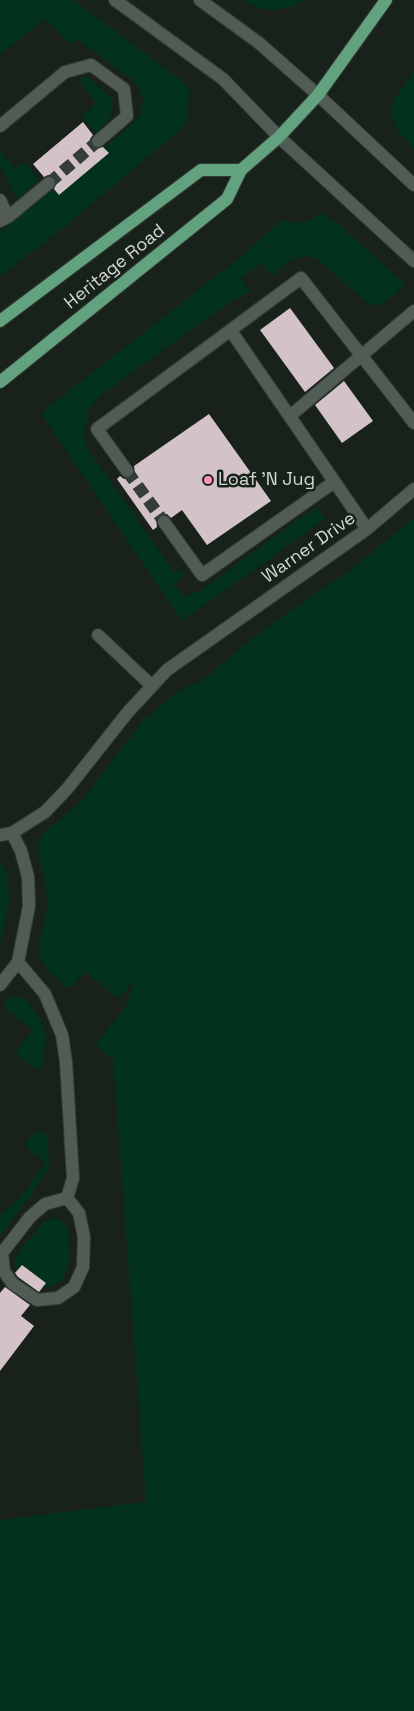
<!DOCTYPE html>
<style>
body{margin:0}
canvas{display:block;background:#18221b}
</style>
<canvas width="414" height="1711"></canvas>
<script>
const c = document.querySelector('canvas').getContext('2d');
c.lineJoin = 'round';
function fill(path, color) { c.fillStyle = color; c.fill(path, 'evenodd'); }
const poly = rows => new Path2D(rows.map(r => 'M' + r).join(''));
function stroke(path, color, width, dash) { c.strokeStyle = color; c.lineWidth = width; c.lineCap = dash ? 'butt' : 'round'; c.setLineDash(dash || []); c.stroke(path); }
function write(font, color, halo, rows, align = 'center') {
  c.font = font + ' "Space Grotesk",sans-serif'; c.lineWidth = 5; c.setLineDash([]); c.textBaseline = 'middle'; c.strokeStyle = halo; c.fillStyle = color; for (const [text, x, y, turn = 0] of rows) {
    c.save(); c.translate(x, y); c.rotate((+turn || 0) * Math.PI / 180); c.textAlign = isNaN(turn) ? turn : align; if (halo) c.strokeText(text, 0, 0); c.fillText(text, 0, 0); c.restore();
  }
}
const green = poly([
 [0,0,73,0,182,81,189,90,188,112,185,124,179,131,57,233,0,276,0,232,54,189,59,195,108,154,104,147,135,122,141,113,143,99,138,86,130,78,78,40,72,43,68,41,44,19,0,55],
 [243,0,303,0,295,6,273,10,257,8],
 [414,71,414,149,398,131,391,116,394,100],
 [83,77,87,77,105,92,111,99,113,105,110,118,96,133,82,116,96,103,81,84,81,80],
 [0,150,15,169,24,162,39,180,18,199,16,198,0,166],
 [320,212,340,226,405,284,395,294,384,303,377,306,366,302,316,258,306,256,293,259,272,275,261,263,241,279,251,292,235,299,185,334,101,395,88,410,84,438,88,450,175,573,181,569,184,575,174,584,185,598,195,591,197,593,316,507,325,519,182,621,41,413,242,256,281,220,290,223,303,222,313,220],
 [414,518,414,1711,0,1711,0,1520,146,1502,113,1059,96,1044,126,1006,135,980,119,999,85,972,71,987,66,987,46,968,41,959,39,947,46,914,47,906,46,884,39,859,38,846,43,834,82,801,141,723,177,692,203,680,256,635,349,571],
 [0,862,4,867,8,881,9,903,0,945],
 [15,996,25,999,41,1020,46,1033,43,1060,39,1071,16,1053,32,1029,5,1008,5,1004,9,999],
 [38,1130,46,1134,48,1141,49,1167,31,1195,0,1236,0,1216,20,1198,46,1163,26,1148,27,1141],
 [53,1218,60,1220,66,1226,69,1233,70,1261,63,1279,50,1287,42,1288,46,1284,22,1265,17,1271,15,1261,20,1250,44,1222]
]);
const building = poly([
 [83,122,93,135,90,139,92,146,96,149,103,147,109,153,59,195,54,189,57,182,55,177,48,175,44,177,33,164],
 [290,308,334,368,305,392,260,330],
 [344,381,373,421,342,443,315,405],
 [209,414,271,501,207,545,182,510,171,518,167,514,160,515,156,519,157,527,153,530,117,479,120,476,124,479,131,478,135,474,134,466],
 [22,1265,46,1283,39,1292,18,1277,15,1273],
 [5,1287,30,1305,21,1316,34,1326,0,1371,0,1293]
]);
const minorTunnel = poly([
 [49,183,98,141],
 [127,471,164,522]
]);
const minor = poly([
 [115,0,223,79,279,137,414,261],
 [200,0,259,43,318,95,414,185],
 [0,126,65,72,91,65,124,89,127,116,98,141],
 [0,200,8,217],
 [0,221,8,217,49,183],
 [231,331,367,529],
 [290,416,414,311],
 [127,471,97,429,301,278,414,423],
 [164,522,202,575,334,482],
 [98,635,152,686],
 [0,835,12,833,45,812,67,789,128,712,167,670,367,529,414,489],
 [18,962,45,994,62,1035,66,1062,73,1178,67,1198],
 [0,985,18,962,29,906,28,877,21,851,12,833],
 [67,1198,79,1213,84,1237,83,1267,74,1287,58,1298,37,1300,12,1283,4,1271,2,1253,30,1217,45,1204,67,1198]
]);
const major = poly([
 [0,321,201,170,241,170],
 [0,382,227,199,241,170,279,137,318,95,386,0]
]);
const markers = [
 [208,480,5,"#ff8ebb"]
];
const streetNames = [
 ["Heritage Road",115,267,-39],
 ["Warner Drive",309,548,-35]
];
const poiNames = [
 ["Loaf 'N Jug",218,480]
];
fill(green, '#02321c');
fill(building, '#d3c3c8');
stroke(minorTunnel, '#343d37', 12, [12, 6]);
stroke(minor, '#353c37', 14);
stroke(major, '#353c37', 14);
stroke(minor, '#505c54', 12);
stroke(major, '#63a27f', 12);
for (const [x, y, r, color] of markers) { const dot = new Path2D(); dot.arc(x, y, r, 0, 2 * Math.PI); c.fillStyle = color; c.fill(dot); stroke(dot, '#18221b', 2); }
write('18px', '#d2d8d4', '#18221b', streetNames);
write('18px', '#d2d8d4', '#18221b', poiNames, 'left');
</script>
